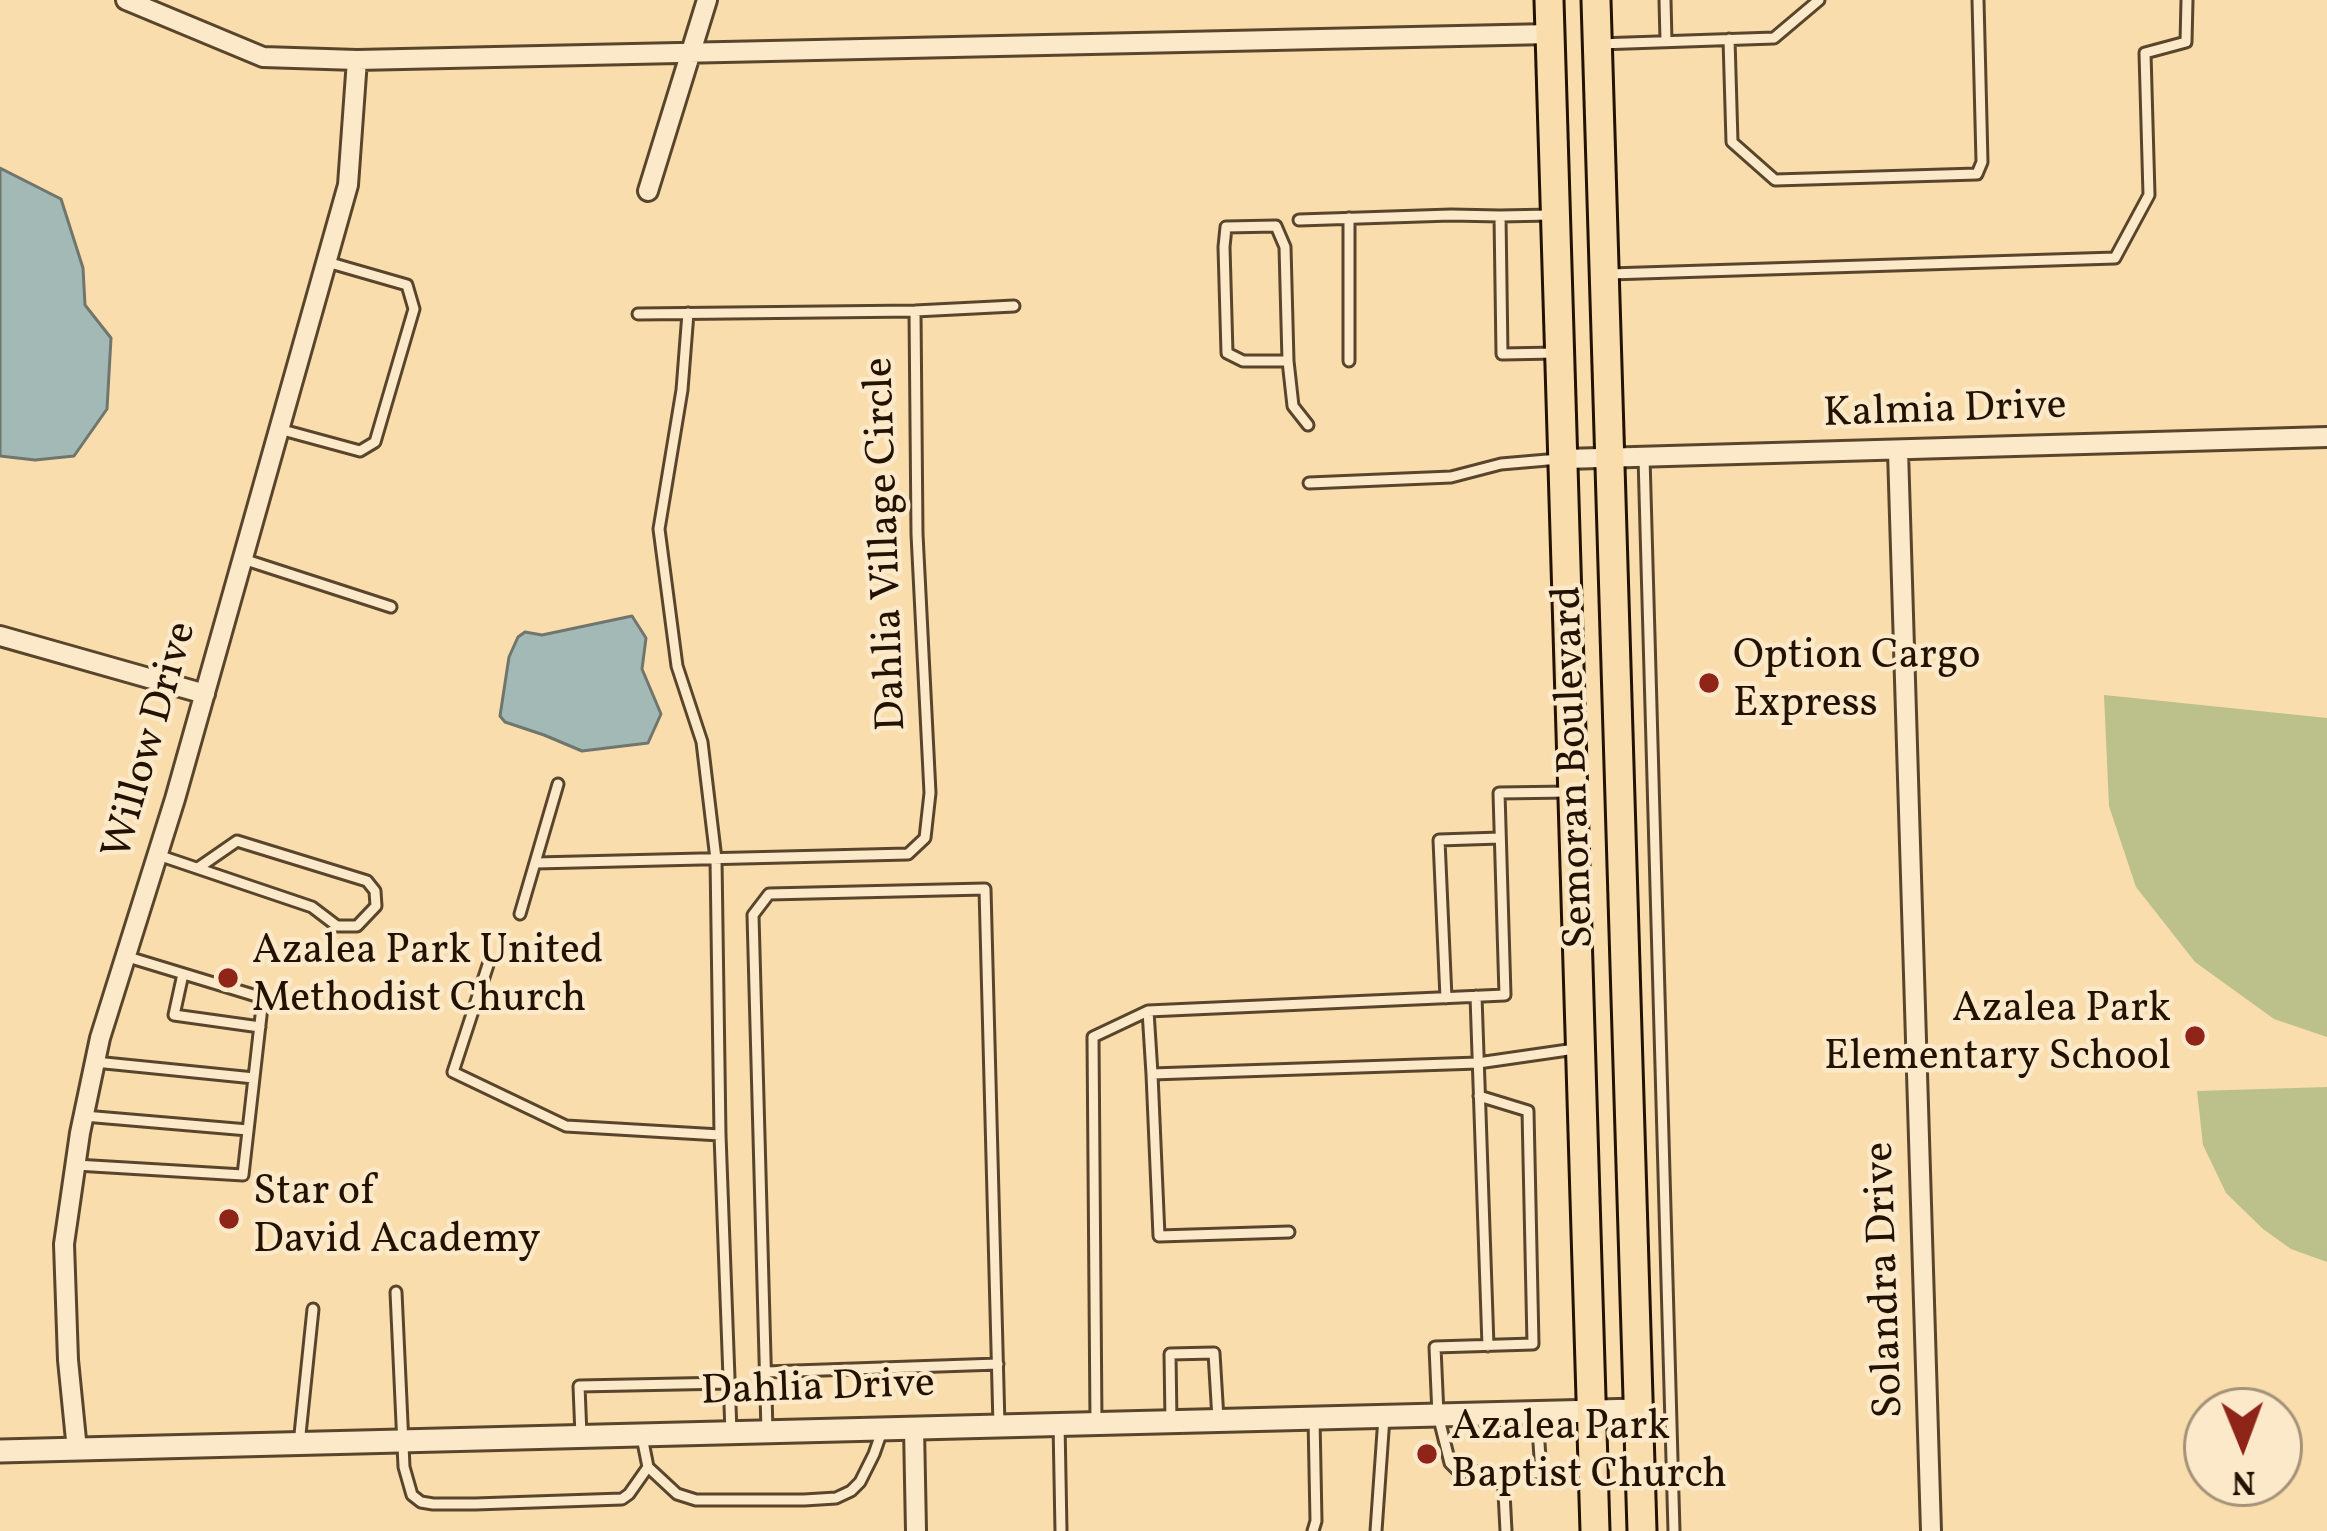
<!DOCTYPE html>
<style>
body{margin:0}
#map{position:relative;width:2327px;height:1531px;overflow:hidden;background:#f9ddad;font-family:Vollkorn,serif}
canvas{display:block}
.north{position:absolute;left:2183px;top:1387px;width:120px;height:120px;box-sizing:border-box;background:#fbe9ca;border:3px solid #a59379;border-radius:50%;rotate:179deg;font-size:33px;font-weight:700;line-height:48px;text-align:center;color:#241200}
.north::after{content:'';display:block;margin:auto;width:42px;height:54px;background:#8f2418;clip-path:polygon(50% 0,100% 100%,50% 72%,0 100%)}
</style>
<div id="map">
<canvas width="2327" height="1531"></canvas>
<div class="north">N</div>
</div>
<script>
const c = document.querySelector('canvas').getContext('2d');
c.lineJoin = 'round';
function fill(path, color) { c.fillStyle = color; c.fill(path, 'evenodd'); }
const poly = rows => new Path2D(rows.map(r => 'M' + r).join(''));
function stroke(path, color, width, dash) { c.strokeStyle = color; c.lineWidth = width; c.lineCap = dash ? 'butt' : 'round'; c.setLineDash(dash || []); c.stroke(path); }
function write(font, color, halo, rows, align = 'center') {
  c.font = font + ' Vollkorn,serif'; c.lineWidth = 9; c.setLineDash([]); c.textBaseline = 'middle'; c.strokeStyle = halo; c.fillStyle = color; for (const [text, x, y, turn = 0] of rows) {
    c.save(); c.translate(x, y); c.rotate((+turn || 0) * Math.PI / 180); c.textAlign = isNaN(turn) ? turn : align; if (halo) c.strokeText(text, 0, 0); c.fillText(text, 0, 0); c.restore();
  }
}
const green = poly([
 [2104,695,2327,718,2327,1037,2274,1019,2195,962,2136,887,2109,806],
 [2327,1087,2327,1262,2291,1249,2263,1229,2226,1193,2203,1145,2197,1091]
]);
const water = poly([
 [0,168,61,199,83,268,85,305,111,338,107,409,74,456,35,460,0,456,0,168],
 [632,616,646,638,642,669,661,714,648,743,582,751,544,735,505,722,500,716,509,657,518,637,525,632,542,635,632,616]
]);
const service = poly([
 [1665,0,1666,41],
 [1729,39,1732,142,1775,180,1977,174,1982,162,1978,0],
 [1599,44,1774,38,1819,0],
 [1500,216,1551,215],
 [1349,218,1349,361],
 [1299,220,1451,215,1500,216,1502,354,1556,353],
 [1610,274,2115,258,2149,195,2145,53,2186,42,2187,0],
 [688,313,682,390,659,529,677,666,702,742,716,859,720,1135,731,1432],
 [638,314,915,311,1014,306],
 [1288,361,1243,361,1227,353,1224,247,1226,227,1276,226,1285,247,1288,361,1293,406,1308,425],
 [279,429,360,451,375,442,414,309,407,285,327,262],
 [1644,457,1674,1531],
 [1309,483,1451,477,1501,464,1559,459],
 [243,559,391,607],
 [158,855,312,907,337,926,357,926,376,906,375,891,367,881,237,841,198,868],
 [536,863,908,854,925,838,930,793,917,534,915,311],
 [520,914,558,784],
 [488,965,453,1072,566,1126,720,1135],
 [183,974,174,1015,260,1027],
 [1476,996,1488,1346],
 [1446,998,1439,840,1500,838],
 [1148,1011,1152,1074,1478,1063,1575,1049],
 [95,1062,254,1078],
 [1152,1074,1159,1236,1289,1232],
 [1479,1096,1528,1111,1533,1344,1435,1347,1438,1415,1450,1463,1458,1471,1503,1473,1506,1531],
 [84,1116,248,1130],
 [76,1165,243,1175,263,998,128,957],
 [396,1292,404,1467,412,1495,421,1502,433,1504,475,1504,622,1499,629,1494,648,1467],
 [766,1372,998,1364],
 [1171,1421,1170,1354,1214,1353,1218,1419],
 [1096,1422,1093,1037,1148,1011,1505,995,1499,793,1569,792],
 [1059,1423,1061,1531],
 [767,1431,753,915,769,894,985,889,999,1425],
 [581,1436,579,1386,729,1383],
 [642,1437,648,1467,677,1494,696,1500,804,1500,836,1498,851,1491,860,1482,874,1454,883,1428],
 [299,1444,313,1309],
 [1503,1473,1541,1473,1537,1413],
 [1541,1473,1590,1471],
 [1313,1531,1316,1521,1314,1418],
 [1376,1531,1384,1417]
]);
const minor = poly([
 [126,0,263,57,357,60,1550,34],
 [648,191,707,0],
 [1898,451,1931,1531],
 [1565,459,2327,437],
 [0,636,205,694],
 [914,1428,916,1531],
 [77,1450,68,1360,64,1244,80,1133,100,1038,175,799,348,185,357,60]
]);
const tertiary = poly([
 [0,1451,1638,1410]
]);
const primary = poly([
 [1549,0,1595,1531],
 [1596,0,1642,1531]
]);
const markers = [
 [1709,683,12,"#8f2418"],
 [228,978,12,"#8f2418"],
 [2195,1036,12,"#8f2418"],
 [229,1219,12,"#8f2418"],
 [1427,1454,12,"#8f2418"]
];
const streetNames = [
 ["Kalmia Drive",1945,413,-2],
 ["Dahlia Village Circle",889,544,-92],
 ["Willow Drive",153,741,-74],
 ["Semoran Boulevard",1577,767,-92],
 ["Solandra Drive",1888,1280,-92],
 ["Dahlia Drive",818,1391,-2]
];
const poiNames = [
 ["Option Cargo",1733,659],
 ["Express",1733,707],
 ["Azalea Park United",252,954],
 ["Methodist Church",252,1002],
 ["Azalea Park",2171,1012,"right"],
 ["Elementary School",2171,1060,"right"],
 ["Star of",253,1195],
 ["David Academy",253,1243],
 ["Azalea Park",1451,1430],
 ["Baptist Church",1451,1478]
];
fill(green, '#bcc18b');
fill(water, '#a3b9b6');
stroke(water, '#70766d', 3);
stroke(service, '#59452b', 15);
stroke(minor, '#59452b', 24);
stroke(tertiary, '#59452b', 27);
stroke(primary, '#241200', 33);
stroke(service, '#fbe9ca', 9);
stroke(minor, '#fbe9ca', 18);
stroke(tertiary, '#fbe9ca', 21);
stroke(primary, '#f9ddad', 27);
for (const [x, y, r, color] of markers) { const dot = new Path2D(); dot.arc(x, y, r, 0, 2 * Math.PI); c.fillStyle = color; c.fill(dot); stroke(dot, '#fbe9ca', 4.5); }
write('42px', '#241200', '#fbe9ca', streetNames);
write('42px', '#241200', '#fbe9ca', poiNames, 'left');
</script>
